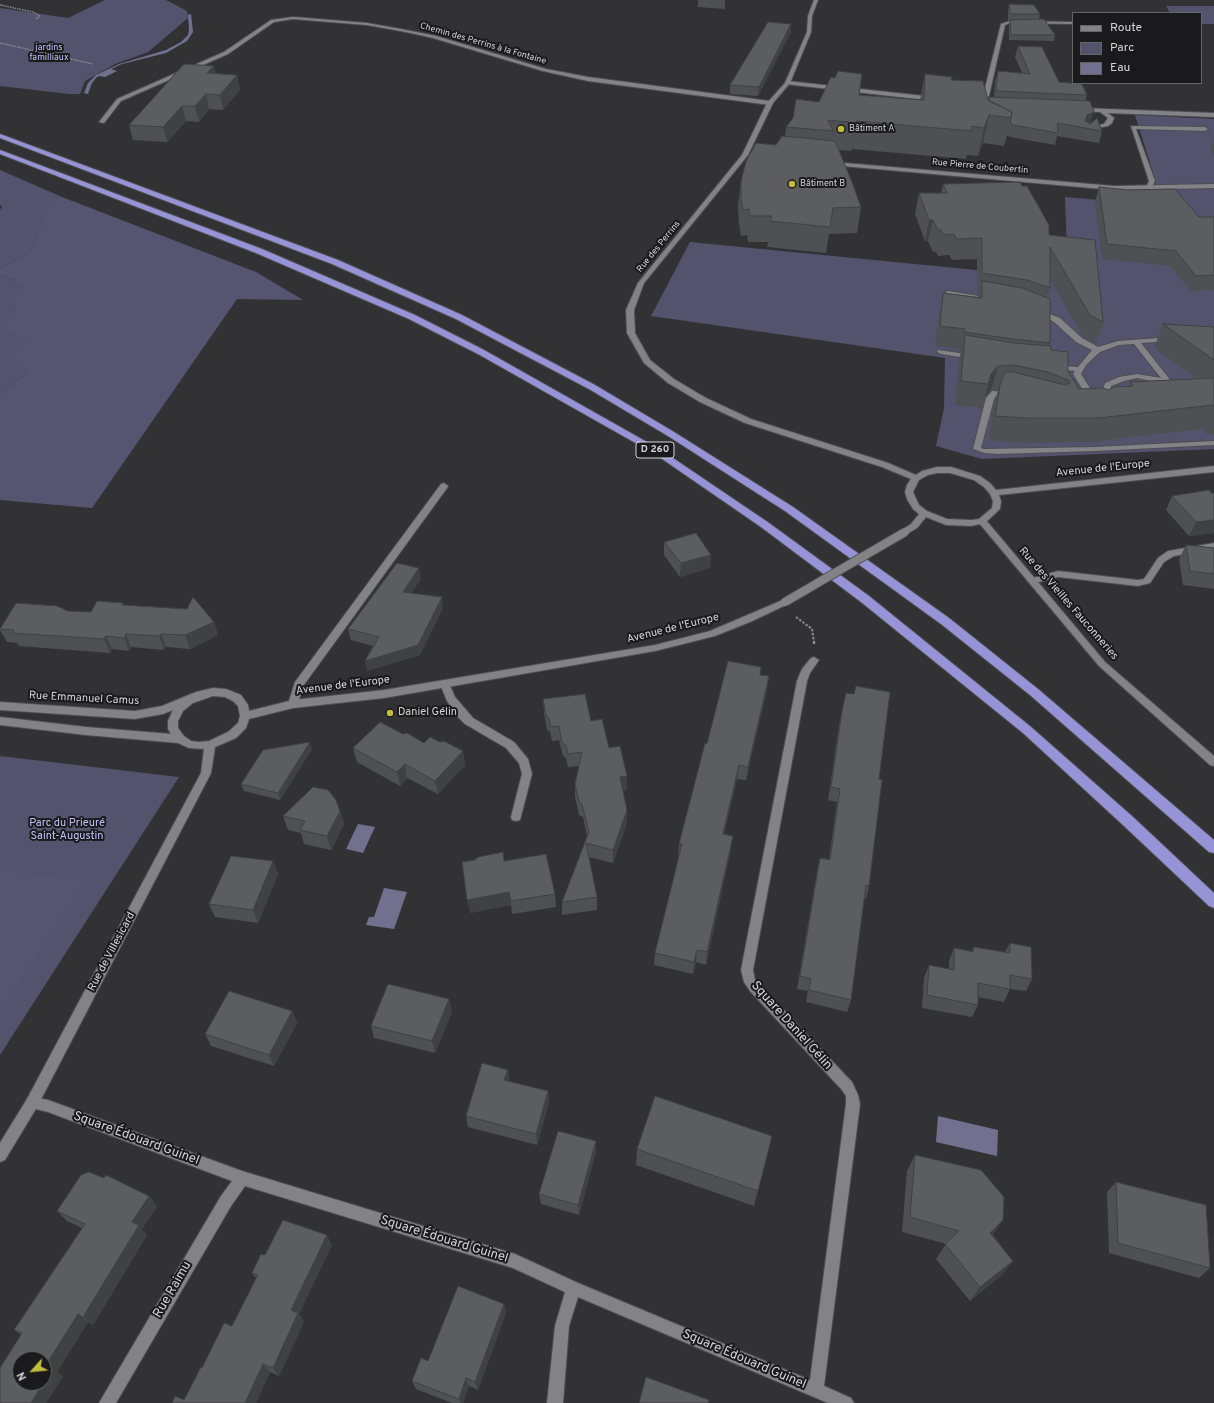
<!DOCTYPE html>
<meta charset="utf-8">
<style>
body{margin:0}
#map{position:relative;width:1214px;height:1403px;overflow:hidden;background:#323235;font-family:Overpass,sans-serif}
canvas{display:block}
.legend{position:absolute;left:1072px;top:12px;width:130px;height:72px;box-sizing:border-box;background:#1a1a1c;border:1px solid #656567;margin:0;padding:5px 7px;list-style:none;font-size:12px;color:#d5d5d7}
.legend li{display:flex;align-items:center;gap:8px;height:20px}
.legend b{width:20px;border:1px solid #656567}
.north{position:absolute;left:12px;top:1351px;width:40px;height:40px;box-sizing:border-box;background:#1a1a1c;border:1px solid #656567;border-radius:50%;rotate:243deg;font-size:11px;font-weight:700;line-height:16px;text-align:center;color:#d5d5d7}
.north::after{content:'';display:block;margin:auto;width:14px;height:18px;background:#c5bc3d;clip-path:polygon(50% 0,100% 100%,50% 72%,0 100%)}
</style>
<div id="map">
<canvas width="1214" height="1403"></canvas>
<ul class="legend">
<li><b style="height:5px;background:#838387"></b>Route</li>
<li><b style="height:11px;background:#53536e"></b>Parc</li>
<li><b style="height:11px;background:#71718f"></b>Eau</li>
</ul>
<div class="north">N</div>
</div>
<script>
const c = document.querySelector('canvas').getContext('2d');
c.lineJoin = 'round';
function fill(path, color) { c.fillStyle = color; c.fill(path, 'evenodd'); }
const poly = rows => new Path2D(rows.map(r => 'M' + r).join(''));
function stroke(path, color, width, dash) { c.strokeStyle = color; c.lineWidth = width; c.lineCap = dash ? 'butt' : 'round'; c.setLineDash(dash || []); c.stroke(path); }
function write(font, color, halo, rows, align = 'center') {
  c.font = font + ' Overpass,sans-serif'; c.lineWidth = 4; c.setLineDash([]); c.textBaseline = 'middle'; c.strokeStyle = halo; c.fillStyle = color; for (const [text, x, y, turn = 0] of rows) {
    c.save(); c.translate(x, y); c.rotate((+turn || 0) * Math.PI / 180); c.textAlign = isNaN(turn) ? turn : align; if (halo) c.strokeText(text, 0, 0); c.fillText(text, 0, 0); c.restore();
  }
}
const green = poly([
 [105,0,166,0,187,11,188,18,148,52,115,64,85,81,80,94,69,94,0,86,0,8,68,18],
 [1166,6,1214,6,1214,24,1201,24,1201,13,1170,13],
 [1135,115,1214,119,1214,449,982,459,936,446,944,408,945,358,651,316,690,242,1068,279,1065,197,1123,202,1152,190,1156,182],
 [0,170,62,197,49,205,32,250,0,270,0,209,2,208,0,204],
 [0,275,14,280,23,287,16,306,6,318,29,340,30,372,0,394],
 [0,756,179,777,0,1055]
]);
const forest = poly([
 [62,197,256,272,303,300,237,299,92,508,0,500,0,394,30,372,13,354,29,340,7,331,6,318,16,306,14,295,23,287,14,280,0,275,0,270,32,250,49,204],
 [0,871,85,880,0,1012]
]);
const water = poly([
 [191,14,193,32,187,41,166,53,122,64,111,69,117,71,105,77,99,76,96,78,92,83,88,94,84,93,88,83,96,75,119,64,166,50,181,42,188,35,189,30,188,15],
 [358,824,375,827,363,853,346,849],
 [384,888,407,892,394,929,366,925,369,917,374,917],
 [938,1116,998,1130,997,1156,936,1142]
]);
const pathFar2 = poly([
 [0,5,33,12,40,16,36,19],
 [0,43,93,64]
]);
const pathFar1 = poly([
 [796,617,812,629,814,642]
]);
const path = poly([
 [814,641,814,644]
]);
const lane = poly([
 [1010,21,1073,22,1073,24,1010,23,1005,25,989,96,983,107,979,107,983,96,1001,24,1010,21],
 [787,81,934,97,937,99,934,101,785,84,785,82,787,81],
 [1081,108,1214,113,1214,117,1108,113,1114,118,1112,123,1108,126,1087,130,1084,128,1085,127,1104,124,1108,118,1100,112,1079,111,1078,110,1081,108],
 [1131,126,1205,127,1208,129,1205,131,1136,129,1155,181,1152,188,1149,190,1146,188,1149,181,1131,126],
 [948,291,985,297,988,299,985,301,946,294,946,292,948,291],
 [1039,310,1060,318,1082,338,1098,347,1118,341,1173,337,1174,339,1170,341,1141,343,1171,381,1178,384,1174,386,1137,378,1124,381,1111,386,1110,392,1115,401,1114,403,1108,403,1102,392,1105,383,1119,377,1137,374,1161,378,1134,344,1119,345,1100,352,1086,365,1081,374,1097,399,1096,401,1090,401,1073,374,1075,371,1054,369,1050,367,1054,365,1078,367,1092,350,1076,342,1054,322,1037,313,1035,312,1039,310],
 [938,350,973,355,977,357,973,359,941,354,937,352,938,350],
 [992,391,1010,392,1014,394,1010,396,997,395,994,399,981,448,984,449,1096,447,1214,441,1214,445,1096,451,997,454,984,453,973,449,986,398,992,391],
 [444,483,448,486,447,488,303,686,297,707,289,707,288,704,295,682,441,484,444,483],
 [1214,543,1214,549,1174,556,1164,562,1150,583,1138,586,1058,577,1032,584,1027,581,1029,579,1058,571,1138,580,1144,579,1158,558,1168,551,1214,543]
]);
const street = poly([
 [293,17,367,23,406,30,436,36,546,69,588,77,770,101,773,103,770,105,588,81,543,71,433,38,406,32,367,25,293,19,274,22,228,54,121,101,104,123,99,122,117,99,224,52,271,20,293,17],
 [833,162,1114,186,1214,184,1214,188,1114,190,831,165,831,163,833,162],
 [982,518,985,519,1105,662,1214,756,1214,766,1210,765,1099,666,979,523,978,521,982,518],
 [814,657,819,660,810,673,807,681,753,970,755,980,758,983,852,1082,858,1095,860,1104,824,1386,851,1398,854,1403,828,1403,578,1297,569,1326,563,1403,547,1403,555,1326,565,1292,513,1268,245,1186,231,1206,116,1403,99,1403,221,1196,232,1181,48,1112,27,1107,25,1103,27,1099,32,1097,48,1100,242,1171,515,1254,578,1283,810,1380,846,1104,846,1096,842,1090,750,991,744,982,741,970,797,681,802,669,811,658,814,657],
 [445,680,448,681,455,697,473,718,514,742,528,759,532,774,520,820,516,821,512,820,511,817,522,774,519,763,506,748,465,724,458,717,447,701,440,684,442,681,445,680]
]);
const secondary = poly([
 [814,0,818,0,812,16,811,32,790,83,773,103,748,155,644,283,634,310,635,333,650,360,674,379,706,398,751,419,888,463,916,475,922,471,937,467,951,467,980,476,990,483,996,490,1214,466,1214,472,999,495,1001,501,1000,509,985,523,971,526,946,525,926,517,917,528,905,535,902,534,901,532,902,530,911,524,919,514,913,509,907,499,905,492,907,485,911,479,882,467,745,423,700,402,668,383,644,363,627,333,626,310,638,283,742,155,767,103,785,83,807,32,808,16,814,0],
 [937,473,950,473,974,480,984,487,990,494,993,501,992,508,979,519,971,520,947,519,927,511,919,505,913,492,919,480,928,475,937,473],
 [785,599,790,602,788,604,750,622,715,636,655,651,384,698,293,708,249,719,246,728,236,738,215,747,211,773,37,1107,5,1160,0,1162,0,1143,27,1099,201,773,204,749,189,748,178,743,86,735,0,725,0,717,86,727,171,734,168,729,168,721,173,710,163,714,135,719,0,710,0,702,135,711,162,706,196,692,213,688,226,689,241,695,248,705,249,711,293,700,384,690,655,645,710,631,785,599],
 [213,696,225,697,233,701,238,706,240,716,238,723,228,732,209,741,199,742,191,741,184,736,178,728,178,721,183,711,193,703,213,696]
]);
const highway = poly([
 [0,134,338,260,462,315,595,385,674,432,793,507,949,618,1038,689,1214,840,1214,853,1209,852,1030,695,941,624,785,511,668,436,589,389,456,319,332,264,0,138,0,134],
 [0,150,262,249,415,315,484,350,661,450,769,523,869,596,1031,727,1133,817,1214,893,1214,908,1209,906,1123,825,1023,733,861,602,761,527,655,454,478,354,409,319,256,253,0,154,0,150]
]);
const secondaryBridge = poly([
 [785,602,905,532]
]);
const wall = poly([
 [698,0,725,0,725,9,698,7],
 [1009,4,1040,14,1039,19,1055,35,1054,41,1009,40,1009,25,1010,20,1008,20,1008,10],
 [791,32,758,96,730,94,730,85],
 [1018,46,1059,82,1087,95,1085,101,1091,123,1102,131,1099,143,1057,136,1055,145,1010,137,1007,135,1004,146,983,143,978,156,967,155,966,159,852,149,851,151,839,150,861,207,857,233,829,234,826,253,767,247,768,242,748,242,747,235,741,236,739,224,738,206,741,181,776,145,785,136,786,127,859,95,920,100,925,74,951,80,988,100,989,97,994,97,995,82,998,71,1022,73,1015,57],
 [214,66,215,74,237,75,240,90,223,110,209,109,199,122,186,121,167,142,133,140,129,125],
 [1214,140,1214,155,1210,151],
 [943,184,1049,235,1103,322,1096,344,1083,337,1050,279,1050,288,1047,298,1050,343,1049,346,1068,371,1079,389,1109,390,1128,387,1130,382,1197,379,1154,348,1163,324,1214,327,1214,434,1206,434,1202,429,1090,442,1020,443,988,440,993,409,998,390,991,390,985,397,982,408,955,405,959,359,961,352,960,352,960,349,935,346,939,313,943,293,978,297,978,294,977,294,977,259,952,260,949,255,938,256,936,252,933,252,928,241,925,241,915,214,919,193,941,193],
 [1099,187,1199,217,1214,217,1214,290,1190,291,1170,266,1102,259,1095,202],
 [1214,493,1214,533,1189,536,1166,510,1172,496],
 [664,542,711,555,710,568,680,577,664,555],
 [1186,545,1214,548,1214,589,1183,585,1179,559],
 [421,579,411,593,443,608,420,655,367,671,365,661,373,646,351,640,348,629],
 [124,605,214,622,218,635,190,649,166,647,164,650,131,647,129,651,112,649,110,653,19,646,17,643,7,642,0,630,0,628,68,611,91,612],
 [761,667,760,675,769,676,767,690,746,780,737,779,724,834,731,849,706,965,696,962,693,974,654,965,655,953,679,857,678,857,679,844,707,744],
 [856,686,879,779,869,886,866,899,864,898,851,1000,847,1012,806,1002,808,991,797,989,817,871,820,858,829,859,837,802,828,800,839,725,846,693,854,694],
 [543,699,591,721,609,748,627,789,623,790,627,810,627,823,613,863,589,857,597,897,597,910,562,915,562,902,587,836,583,817,579,815,575,797,575,784,579,766,568,767,566,758,563,756,559,740,552,741,550,732,547,730,544,713],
 [403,734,424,743,440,742,463,751,465,765,438,794,407,778,400,786,357,762,353,748],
 [312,749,280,800,244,791,241,784],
 [340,811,344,824,331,850,304,844,301,833,288,830,283,816],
 [273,861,278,874,258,923,215,917,209,904],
 [504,861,555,894,556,907,512,914,511,905,470,913],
 [1010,943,1032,979,1026,991,1010,989,1004,1002,978,997,978,1005,972,1017,922,1008,924,978,929,965,949,969,949,961,954,948,972,951,974,947,1005,952],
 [449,999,452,1012,435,1053,374,1038,371,1026],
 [292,1011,297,1023,274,1066,211,1046,205,1034],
 [510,1082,548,1091,549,1102,537,1145,468,1127,466,1116],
 [772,1136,754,1206,636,1165,637,1149],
 [596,1152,579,1215,541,1204,539,1194],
 [915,1155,993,1235,1013,1261,1002,1275,970,1301,936,1259,946,1244,902,1232,907,1171],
 [104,1178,149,1196,157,1206,142,1229,147,1235,93,1325,88,1322,57,1372,63,1376,46,1403,0,1403,21,1335,14,1330,82,1228,67,1221,57,1211],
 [1116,1182,1210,1268,1199,1278,1109,1253,1107,1192],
 [332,1245,299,1314,304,1322,279,1376,270,1372,256,1403,172,1403,184,1400,202,1368,232,1326,256,1278,252,1273,265,1255],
 [504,1304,506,1313,478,1390,469,1386,463,1403,452,1403,416,1389,412,1381,428,1361]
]);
const shadedWall = poly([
 [791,24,791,32,758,96,759,87],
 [214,66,217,80,207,73],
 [237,75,240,90,223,110,220,95],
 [206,94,209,109,199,122,195,106],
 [182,106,186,121,167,142,163,127],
 [1094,112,1090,123,1083,127,1087,115],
 [989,115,983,143,978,156,984,128],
 [929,220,933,220,928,241,925,241],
 [998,366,991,390,985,397,991,374],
 [1214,520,1214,533,1189,536,1196,522],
 [711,555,710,568,680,577,681,563],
 [419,568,421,579,404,603,403,592],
 [442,597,443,608,420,655,367,671,365,661],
 [214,622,218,635,190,649,185,635],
 [126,634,131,647,129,651,124,638],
 [161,634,166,647,164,650,159,636],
 [106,636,112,649,110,653,104,639],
 [769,676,767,690,746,780,748,767],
 [310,742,312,749,280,800,278,793],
 [463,751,465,765,438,794,435,781],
 [405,764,407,778,400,786,397,772],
 [739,765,737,779,721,847,723,834],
 [627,776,627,789,620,791,620,777],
 [627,810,627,823,613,863,613,850],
 [340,811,344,824,331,850,327,836],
 [733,836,731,849,706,965,707,952],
 [273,861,278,874,258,923,253,910],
 [509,892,511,905,470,913,467,900],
 [697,950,696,962,693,974,694,962],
 [449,999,452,1012,435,1053,432,1041],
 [292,1011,297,1023,274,1066,269,1055],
 [508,1070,510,1082,504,1080],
 [548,1091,549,1102,537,1145,536,1134],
 [596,1141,596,1152,579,1215,578,1205],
 [149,1196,157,1206,142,1229,147,1235,93,1325,83,1317,132,1222],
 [1003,1220,993,1235,990,1233],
 [327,1235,332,1245,299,1314,304,1322,279,1376,273,1368,291,1310],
 [1013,1261,1002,1275,970,1301,980,1287],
 [504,1304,506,1313,478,1390,475,1382],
 [78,1314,88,1322,57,1372,63,1376,46,1403,31,1403,43,1383,44,1383,46,1365],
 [263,1364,270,1372,256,1403,245,1403],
 [466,1378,469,1386,463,1403,461,1403,459,1399]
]);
const building = poly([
 [1009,4,1034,5,1040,14,1010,14,1009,4],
 [1044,19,1055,35,1011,35,1010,20,1044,19],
 [768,22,791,24,759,87,730,85,768,22],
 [1018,46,1042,47,1059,82,1082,84,1087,95,996,91,998,71,1030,74,1018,46],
 [184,64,214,66,207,73,237,75,220,95,206,94,195,106,182,106,163,127,129,125,184,64],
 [838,71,862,74,859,95,924,100,925,74,952,77,951,80,983,81,988,100,1012,112,1011,118,989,115,984,128,972,126,972,131,856,121,856,123,828,120,833,131,786,127,793,118,796,99,819,102,831,77,835,78,838,71],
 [989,97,1090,101,1094,112,1087,115,1085,121,1090,124,1097,118,1102,131,1057,123,1058,133,1013,125,1010,123,1012,112,989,101,989,97],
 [782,136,835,141,852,182,861,207,833,208,830,227,770,221,772,216,750,216,749,209,743,210,741,198,741,181,746,161,756,143,776,145,782,136],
 [1020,182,1022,186,1027,186,1049,225,1049,235,1095,240,1103,322,1090,315,1050,247,1050,288,1027,280,982,273,982,238,956,239,954,234,943,235,941,230,938,230,933,220,929,220,919,193,947,193,943,184,1020,182],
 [1099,187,1128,190,1175,189,1199,217,1214,217,1214,275,1196,276,1176,251,1107,244,1099,187],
 [982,281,1022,288,1050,299,1050,343,1013,339,964,332,965,329,940,326,943,293,982,298,982,281],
 [1163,324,1214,327,1214,360,1163,324],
 [965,335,1014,343,1051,346,1051,350,1068,352,1068,371,1079,389,1103,388,1109,390,1114,387,1133,386,1130,382,1214,378,1214,406,1212,405,1099,418,1027,418,995,416,1000,385,1005,372,1013,372,1065,385,1070,383,1070,381,1048,372,1013,365,998,366,991,374,988,384,961,381,965,335],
 [1209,490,1211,493,1214,493,1214,520,1196,522,1172,496,1209,490],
 [696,533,711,555,681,563,664,542,696,533],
 [1186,545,1214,548,1214,574,1190,571,1186,545],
 [397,563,419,568,403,592,442,597,418,645,365,661,379,637,348,629,397,563],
 [193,597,214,622,185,635,161,634,159,636,126,634,124,638,106,636,104,639,12,633,14,630,0,629,16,603,57,606,68,611,91,612,97,601,123,603,122,605,187,609,193,597],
 [728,661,761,667,760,675,769,676,748,767,739,765,723,834,733,836,707,952,697,950,694,962,655,953,682,844,679,844,705,743,707,744,728,661],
 [856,686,890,692,879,779,882,780,869,886,866,885,851,1000,809,990,811,979,800,976,820,858,830,860,840,789,831,787,842,711,846,693,854,694,856,686],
 [585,694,591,721,602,719,609,748,620,746,627,776,620,777,627,810,613,850,586,843,597,897,562,902,589,832,582,804,579,802,575,784,582,752,568,754,566,745,562,743,559,726,551,727,549,718,546,716,543,699,585,694],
 [380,722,403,734,407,733,424,743,430,737,440,742,444,741,463,751,435,781,405,764,397,772,353,748,380,722],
 [310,742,278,793,241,784,263,750,310,742],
 [313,787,328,790,336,800,340,811,327,836,300,830,305,821,283,816,313,787],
 [503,852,504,861,546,854,555,894,511,901,509,892,467,900,462,862,475,860,478,857,503,852],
 [231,856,273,861,253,910,209,904,231,856],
 [1010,943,1031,947,1032,979,1010,975,1010,989,978,983,978,1005,927,995,929,965,954,970,954,948,973,952,974,947,1010,953,1010,943],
 [388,984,449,999,432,1041,371,1026,388,984],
 [229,991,292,1011,269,1055,205,1034,229,991],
 [482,1063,508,1070,504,1080,548,1091,536,1134,466,1116,482,1063],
 [655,1096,772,1136,758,1191,637,1149,655,1096],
 [558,1131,596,1141,578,1205,539,1194,558,1131],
 [915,1155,981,1170,1004,1197,1003,1220,990,1233,1013,1261,980,1287,945,1244,959,1231,910,1217,915,1155],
 [89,1172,104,1178,106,1175,149,1196,132,1222,139,1225,83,1317,78,1314,46,1365,52,1368,44,1381,44,1359,20,1359,20,1383,43,1383,31,1403,0,1403,0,1368,22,1333,14,1330,85,1224,57,1211,81,1175,89,1172],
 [1116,1182,1206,1205,1210,1268,1118,1243,1116,1182],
 [283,1220,327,1235,291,1310,298,1313,273,1368,263,1364,245,1403,172,1403,175,1396,184,1400,201,1367,202,1368,224,1323,232,1326,258,1275,252,1273,261,1254,265,1255,283,1220],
 [458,1286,504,1304,475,1382,466,1378,459,1399,412,1381,421,1358,428,1361,458,1286],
 [646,1377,709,1400,708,1403,639,1403,646,1377]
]);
const markers = [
 [841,129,4,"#c5bc3d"],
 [792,184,4,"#c5bc3d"],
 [390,713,4,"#c5bc3d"]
];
const farStreetnames = [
 ["Chemin des Perrins à la Fontaine",483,44,16],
 ["Rue Pierre de Coubertin",980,167,5],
 ["Rue des Perrins",659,247,-51]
];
const farParknames = [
 ["jardins",49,48],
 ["familliaux",49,58]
];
const farPoinames = [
 ["Bâtiment A",849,129],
 ["Bâtiment B",800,184]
];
const shields = [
 [655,450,38]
];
const shieldNames = [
 ["D 260",655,450]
];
const streetNames = [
 ["Avenue de l'Europe",1103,469,-6],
 ["Rue des Vieilles Fauconneries",1068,604,49],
 ["Avenue de l'Europe",673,629,-14],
 ["Avenue de l'Europe",343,686,-7],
 ["Rue Emmanuel Camus",84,699,3],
 ["Rue de Villesicard",112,952,-62]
];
const poiNames = [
 ["Daniel Gélin",398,713]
];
const parkNames = [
 ["Parc du Prieuré",67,824],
 ["Saint-Augustin",67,837]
];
const nearStreetnames = [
 ["Square Daniel Gélin",791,1026,48],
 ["Square Édouard Guinel",136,1139,20],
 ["Square Édouard Guinel",444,1240,17],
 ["Rue Raimu",173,1290,-60],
 ["Square Édouard Guinel",744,1360,23]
];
fill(green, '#53536e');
fill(forest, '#555572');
fill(water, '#71718f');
stroke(lane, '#4e4e51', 2);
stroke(street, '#4e4e51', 2);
stroke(secondary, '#4e4e51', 2);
stroke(highway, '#4e4e51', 2);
stroke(pathFar2, '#8b8b8e', 1.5, [1.5, 1]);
stroke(pathFar1, '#8b8b8e', 2, [2.5, 1.5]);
stroke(path, '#8b8b8e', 2.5, [3, 2]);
fill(lane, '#838387');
fill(street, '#838387');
fill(secondary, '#838387');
fill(highway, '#9694d6');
stroke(secondaryBridge, '#4e4e51', 10, []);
stroke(secondaryBridge, '#838387', 8);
fill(wall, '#4f5053');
fill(shadedWall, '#404143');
fill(building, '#5c5d60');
stroke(building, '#404143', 1);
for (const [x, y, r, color] of markers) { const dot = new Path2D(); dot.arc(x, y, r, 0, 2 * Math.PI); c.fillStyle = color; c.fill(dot); stroke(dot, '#1a1a1c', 1.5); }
write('9px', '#d5d5d7', '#1a1a1c', farStreetnames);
write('9px', '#c2c2f9', '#1a1a1c', farParknames);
write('9px', '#d5d5d7', '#1a1a1c', farPoinames, 'left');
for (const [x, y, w] of shields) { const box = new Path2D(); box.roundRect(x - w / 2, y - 8, w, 16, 3); c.fillStyle = '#1a1a1c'; c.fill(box); stroke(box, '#d5d5d7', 1); }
write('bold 10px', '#d5d5d7', null, shieldNames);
write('11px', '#d5d5d7', '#1a1a1c', streetNames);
write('11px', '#d5d5d7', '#1a1a1c', poiNames, 'left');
write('11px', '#c2c2f9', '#1a1a1c', parkNames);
write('13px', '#d5d5d7', '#1a1a1c', nearStreetnames);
</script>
